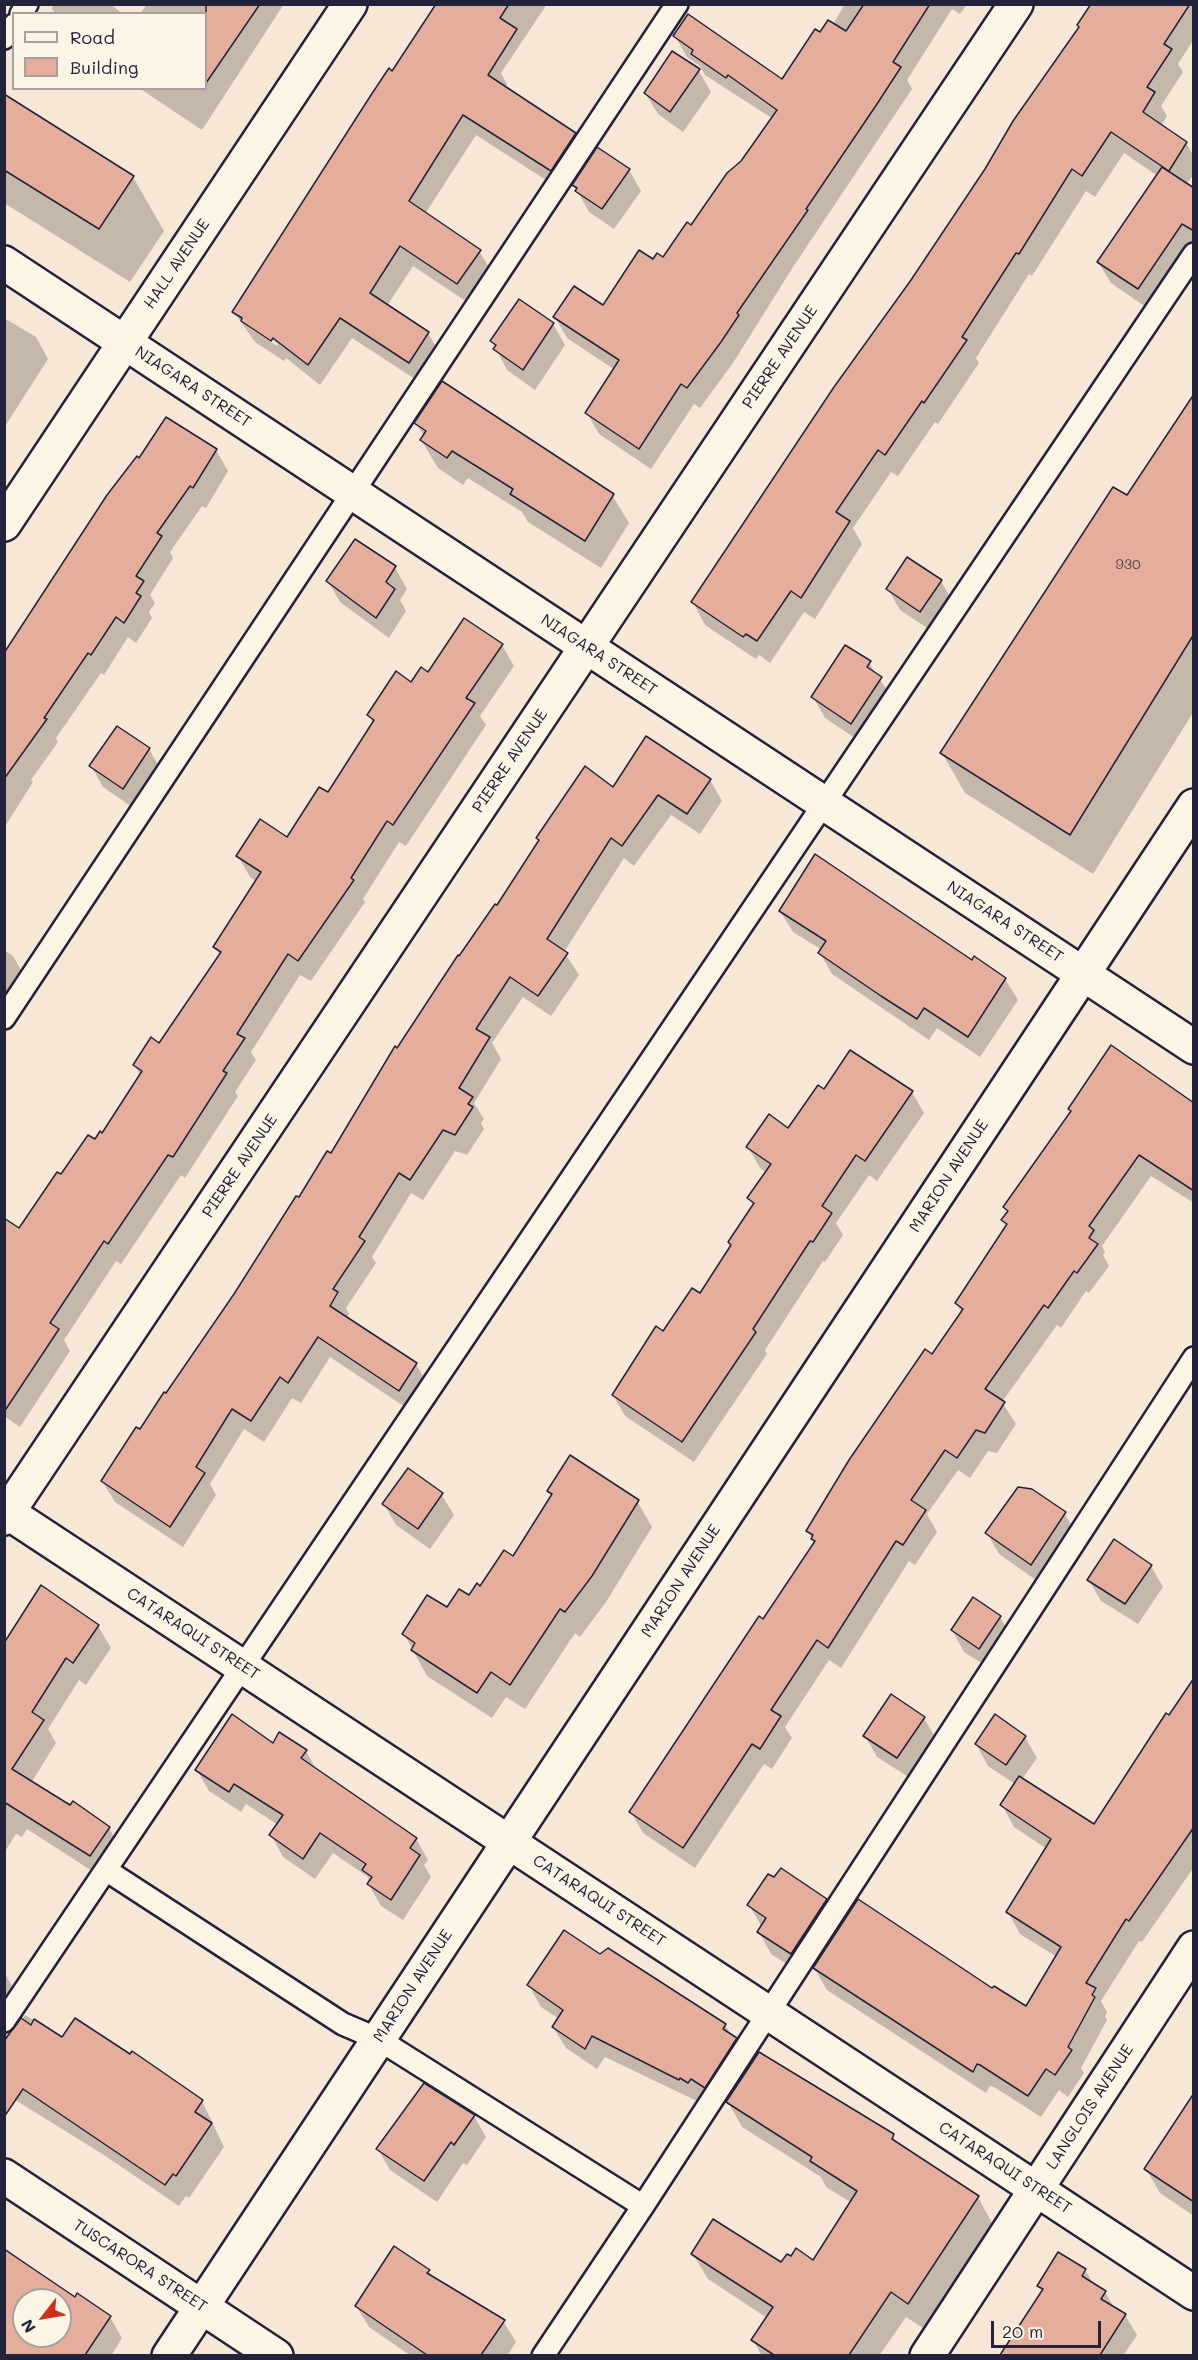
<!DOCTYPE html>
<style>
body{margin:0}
#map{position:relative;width:1198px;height:2360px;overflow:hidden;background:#f7e7d6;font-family:Mali,sans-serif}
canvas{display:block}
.frame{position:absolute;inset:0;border:6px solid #22223b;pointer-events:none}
.legend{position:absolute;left:12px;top:12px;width:195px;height:78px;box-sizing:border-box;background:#fcf5e5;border:2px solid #a5a1a1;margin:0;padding:8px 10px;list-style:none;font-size:18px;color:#22223b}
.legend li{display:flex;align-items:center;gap:12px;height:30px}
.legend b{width:30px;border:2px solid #a5a1a1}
.north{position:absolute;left:12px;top:2288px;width:60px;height:60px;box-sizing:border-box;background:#fcf5e5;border:2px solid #a5a1a1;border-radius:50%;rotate:239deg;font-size:16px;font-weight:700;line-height:24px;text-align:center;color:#22223b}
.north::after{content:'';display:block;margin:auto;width:21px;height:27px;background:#c8321e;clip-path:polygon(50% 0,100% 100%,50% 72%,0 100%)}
.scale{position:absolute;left:991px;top:2321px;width:110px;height:27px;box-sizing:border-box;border:3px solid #22223b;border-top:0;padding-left:8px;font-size:18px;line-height:21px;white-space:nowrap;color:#22223b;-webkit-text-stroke:4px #fcf5e5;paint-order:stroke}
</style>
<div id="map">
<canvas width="1198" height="2360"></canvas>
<div class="frame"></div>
<ul class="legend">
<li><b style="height:8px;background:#fcf5e5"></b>Road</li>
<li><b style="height:16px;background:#e5ae9c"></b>Building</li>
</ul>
<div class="north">N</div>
<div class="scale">20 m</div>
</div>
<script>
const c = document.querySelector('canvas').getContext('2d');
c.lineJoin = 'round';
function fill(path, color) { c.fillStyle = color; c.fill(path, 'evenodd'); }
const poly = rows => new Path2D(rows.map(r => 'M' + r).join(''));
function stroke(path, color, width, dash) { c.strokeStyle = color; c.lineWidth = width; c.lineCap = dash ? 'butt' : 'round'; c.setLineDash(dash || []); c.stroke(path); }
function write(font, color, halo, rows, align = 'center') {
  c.font = font + ' Mali,sans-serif'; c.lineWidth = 4.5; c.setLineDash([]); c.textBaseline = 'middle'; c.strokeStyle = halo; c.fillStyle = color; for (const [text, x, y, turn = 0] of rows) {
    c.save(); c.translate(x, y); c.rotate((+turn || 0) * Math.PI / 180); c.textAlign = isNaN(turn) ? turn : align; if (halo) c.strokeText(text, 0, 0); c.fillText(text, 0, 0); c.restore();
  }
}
const shadow = poly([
 [54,4,110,4,123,14,55,14,52,8],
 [147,4,284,4,202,130,139,88,206,88,206,14,140,14],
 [436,4,547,4,501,73,507,84,505,88,575,134,587,155,563,191,476,135,425,214,479,251,492,272,470,304,413,266,387,306,428,333,440,354,421,383,352,338,320,385,286,358,284,361,255,342,234,312],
 [250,325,278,344,277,346,248,327],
 [845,4,967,4,960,14,952,9,907,80,912,89,793,267,733,363,700,408,694,404,651,469,599,434,587,413,615,370,567,338,555,317,603,307,653,261,663,259,742,162,773,119,705,75,700,66,687,57,675,36,782,82,821,34,833,24],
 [1093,4,1194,4,1194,39,1178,64,1183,72,1161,106,1167,116,1161,126,1186,143,1194,156,1194,174,1186,185,1194,190,1194,246,1150,310,1111,283,1098,262,1158,176,1124,153,1095,197,1086,191,1032,276,1029,274,976,358,979,363,938,424,935,422,898,476,891,472,853,528,862,544,815,619,804,612,770,663,759,655,756,659,705,625,693,602,913,281,1080,28],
 [672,53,699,71,711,92,683,132,658,114,645,93],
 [4,95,133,177,164,231,130,282,4,203],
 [629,170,641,191,614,229,589,212,574,185],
 [4,318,36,337,48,359,4,428],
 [553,324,565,345,535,390,507,370,492,341],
 [1194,396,1194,711,1093,874,965,793,942,753,1127,497],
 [416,423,612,495,629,523,601,568,528,522,522,512,468,478,463,485,438,468,421,440,424,436],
 [216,450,228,471,206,508,202,506,170,552,173,558,150,595,155,603,149,612,152,618,136,643,128,637,104,675,101,673,56,738,58,742,31,780,33,782,4,828,4,654,140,460],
 [395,568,407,589,400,600,406,611,389,638,340,602,328,581],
 [941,581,953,602,933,632,900,610,888,589],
 [502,645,514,666,480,716,486,725,406,846,399,842,363,899,365,902,311,981,300,975,251,1052,256,1060,235,1092,238,1096,185,1178,181,1175,121,1264,116,1261,64,1340,70,1351,20,1427,4,1416,4,1226,19,1230,62,1176,103,1135,141,1076,134,1065,159,1045,220,956,215,947,257,882,250,877,238,856,288,839,328,794,373,723,368,715,429,674],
 [869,663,893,699,864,744,825,718,813,697],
 [149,749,161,770,135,809,103,787,91,766],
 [710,780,722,801,700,834,671,815,634,866,624,858,564,952,579,975,551,1016,523,997,492,1043,501,1059,474,1103,484,1119,481,1123,484,1129,467,1155,455,1151,423,1200,411,1193,372,1257,376,1263,346,1308,349,1314,346,1319,416,1364,428,1385,411,1411,330,1357,301,1403,292,1398,264,1442,244,1429,210,1484,216,1495,183,1547,115,1502,102,1481,166,1395,331,1155,398,1050,540,842,538,838,614,789],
 [780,911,972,962,975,958,1005,979,1018,1000,980,1057,937,1028,929,1040,832,974,820,953,822,950,793,932],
 [4,950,13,956,25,977,4,1012],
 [1111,1047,1194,1105,1194,1203,1151,1176,1102,1246,1105,1252,1103,1255,1109,1266,1089,1293,1086,1291,1061,1328,1057,1325,1002,1402,1016,1424,997,1453,988,1451,970,1478,958,1470,927,1514,937,1532,915,1565,909,1561,841,1668,829,1660,785,1727,792,1738,772,1769,764,1764,695,1868,643,1833,631,1812,815,1544,808,1531,962,1313,956,1303,1007,1227,1003,1220,1008,1213,1005,1207,1072,1112],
 [824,1091,912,1092,924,1113,877,1181,869,1175,836,1223,843,1235,825,1262,823,1261,765,1350,767,1354,694,1462,625,1416,613,1395,663,1333,700,1296,732,1246,753,1206,749,1198,767,1173,760,1168,748,1147,789,1130],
 [548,1491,637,1501,652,1527,606,1602,580,1637,575,1633,525,1709,506,1697,492,1718,427,1676,404,1634,470,1597,514,1558,552,1497],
 [441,1494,454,1515,430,1549,396,1525,384,1504],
 [1064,1513,1077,1534,1043,1585,999,1554,987,1533],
 [1151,1566,1163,1587,1138,1624,1101,1601,1089,1580],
 [41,1587,98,1626,111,1648,86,1685,79,1680,48,1729,56,1743,31,1783,109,1828,122,1851,103,1878,27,1829,22,1837,16,1834,4,1853,4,1648,21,1620,20,1618],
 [1000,1617,1012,1638,991,1669,964,1652,952,1630],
 [1194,1681,1194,1867,1142,1942,1139,1941,1101,2001,1107,2012,1105,2017,1107,2020,1081,2068,1084,2073,1068,2097,1059,2090,1041,2117,994,2087,990,2086,986,2093,827,1990,814,1968,993,1990,1027,2008,1057,1957,1020,1934,1008,1912,1047,1849,1014,1827,1002,1805,1015,1784,988,1766,976,1744,1025,1737,1037,1758,1022,1779,1094,1826],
 [924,1718,936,1739,910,1778,877,1757,865,1736],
 [273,1745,306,1751,317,1771,416,1839,428,1860,424,1865,431,1877,403,1920,381,1906,369,1885,368,1877,333,1853,315,1879,283,1857,271,1835,278,1825,246,1804,241,1812,209,1791,197,1770],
 [826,1900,838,1921,804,1975,771,1954,759,1932,762,1927,749,1905],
 [600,1956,725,2025,748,2060,701,2103,605,2057,597,2069,566,2048,553,2027,559,2019,541,2007,529,1985],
 [4,1972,15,1991,12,2032,25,2015,63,2039,202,2101,224,2147,189,2198,186,2196,179,2206,104,2155,4,2093],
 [1194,2097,1194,2216,1160,2193,1146,2169],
 [728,2102,892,2135,898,2144,978,2197,992,2223,923,2328,906,2317,879,2356,762,2356,753,2340,767,2318,708,2279,693,2254,782,2264,813,2262,852,2203,826,2187,821,2177,742,2127],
 [474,2116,486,2137,467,2165,463,2163,437,2202,390,2170,378,2149],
 [4,2247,75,2299,110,2317,122,2338,111,2356,4,2356],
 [24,2300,60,2300,60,2336,24,2336],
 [1085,2270,1094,2285,1105,2292,1115,2309,1125,2315,1137,2335,1123,2356,1006,2356,1004,2352,1043,2293,1039,2286],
 [428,2271,433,2278,503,2321,516,2342,507,2356,411,2356,369,2327,356,2306]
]);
const building = poly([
 [206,4,260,4,206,83,206,4],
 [436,4,509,4,500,18,517,29,488,75,576,133,551,171,463,115,409,201,481,250,457,284,400,246,370,293,429,332,409,363,340,318,308,365,273,338,271,341,241,321,242,318,232,312,371,95,389,68,392,71,436,4],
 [864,4,930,4,893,62,901,67,877,104,806,209,808,210,737,313,739,315,721,342,687,388,681,384,639,449,585,413,619,360,553,317,574,286,603,305,639,250,653,259,657,253,663,257,687,222,691,225,727,173,741,161,777,110,728,75,726,78,691,54,693,50,673,36,688,14,782,79,815,29,820,32,828,20,846,31,864,4],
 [1091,4,1190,4,1164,44,1172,49,1147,87,1155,92,1143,112,1187,142,1169,171,1111,132,1082,176,1072,169,1019,254,1016,253,962,337,967,340,924,403,922,401,885,455,878,450,836,512,850,521,801,598,791,591,757,641,746,634,743,637,691,602,834,387,911,280,985,169,1013,121,1079,27,1077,25,1091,4],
 [672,51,700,69,670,112,644,93,672,51],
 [4,94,134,176,99,229,4,170,4,94],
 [597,147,630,169,602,209,575,191,577,188,572,185,597,147],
 [1162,167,1194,188,1194,231,1182,224,1138,289,1097,262,1162,167],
 [519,299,554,323,523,370,493,349,496,345,490,341,519,299],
 [442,381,614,494,585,541,510,494,513,489,452,451,447,458,420,440,426,431,414,423,442,381],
 [1194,394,1194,634,1070,835,940,753,1113,487,1127,495,1194,394],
 [166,417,217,449,193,488,190,486,157,533,162,536,136,576,144,581,136,593,141,596,124,623,116,617,91,655,88,653,44,718,47,719,4,779,4,653,107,495,137,456,139,458,166,417],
 [355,539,396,566,386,582,395,589,376,618,326,581,355,539],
 [907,557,942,580,920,612,886,589,907,557],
 [464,618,503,644,466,698,475,703,393,825,387,821,351,878,354,880,298,961,288,954,237,1034,245,1038,223,1071,227,1073,173,1157,168,1155,108,1244,104,1241,50,1323,59,1329,4,1412,4,1218,19,1228,57,1172,61,1174,88,1135,95,1139,100,1131,102,1133,142,1071,133,1065,151,1037,159,1043,221,952,213,947,261,872,236,856,260,819,287,837,319,787,328,792,374,720,367,715,396,671,411,682,421,667,428,672,464,618],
 [845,645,871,661,867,667,882,677,851,724,811,697,845,645],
 [117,726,150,748,123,789,89,766,117,726],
 [646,736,711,779,687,814,658,795,622,846,611,838,547,939,568,953,538,996,510,977,476,1029,490,1037,459,1088,473,1097,468,1104,473,1107,455,1135,443,1130,410,1180,399,1173,359,1237,365,1241,333,1289,338,1292,330,1306,417,1363,399,1391,318,1337,288,1383,280,1377,251,1421,232,1409,196,1467,205,1473,170,1527,101,1481,136,1427,140,1429,164,1392,166,1393,234,1294,296,1196,299,1197,327,1151,331,1153,395,1046,397,1048,458,955,459,956,495,904,497,905,539,840,536,838,585,766,613,787,646,736],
 [815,854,972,960,974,956,1006,978,968,1037,924,1008,917,1019,881,996,818,953,826,941,779,911,815,854],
 [1111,1045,1194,1103,1194,1191,1139,1155,1089,1226,1094,1230,1089,1238,1098,1244,1077,1273,1074,1271,1048,1308,1044,1305,985,1389,1005,1402,985,1433,976,1430,957,1458,945,1450,911,1500,926,1510,903,1545,896,1541,828,1648,817,1640,771,1710,781,1716,760,1749,752,1744,683,1848,629,1812,759,1616,763,1619,815,1541,811,1539,813,1535,806,1531,849,1460,925,1349,932,1354,963,1309,955,1303,1007,1224,1001,1220,1008,1211,1003,1207,1071,1111,1068,1109,1111,1045],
 [850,1050,913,1091,865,1161,856,1155,822,1206,832,1213,813,1242,810,1241,753,1329,756,1332,682,1442,612,1395,656,1326,663,1331,692,1288,700,1293,731,1245,728,1242,754,1203,747,1198,771,1164,746,1147,769,1114,788,1128,818,1085,824,1089,850,1050],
 [570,1455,639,1500,592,1576,565,1612,560,1609,510,1685,491,1672,477,1693,411,1650,415,1643,402,1634,427,1595,447,1607,459,1589,469,1595,477,1583,480,1586,504,1550,513,1556,552,1494,547,1491,570,1455],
 [408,1468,443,1493,418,1529,382,1504,408,1468],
 [1018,1487,1032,1489,1066,1512,1031,1565,985,1533,1018,1487],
 [1114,1539,1152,1565,1125,1604,1087,1580,1114,1539],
 [41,1585,99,1625,73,1663,66,1658,32,1712,44,1720,12,1769,70,1805,73,1801,110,1827,90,1856,4,1802,4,1643,41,1585],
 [973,1597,1001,1616,979,1649,951,1630,973,1597],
 [1194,1678,1194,1827,1129,1921,1126,1919,1086,1983,1096,1988,1092,1995,1095,1997,1068,2047,1072,2050,1055,2075,1046,2069,1028,2096,980,2065,977,2064,973,2072,813,1968,858,1899,992,1988,994,1986,1026,2006,1061,1947,1006,1912,1051,1839,1000,1805,1019,1776,1094,1824,1166,1713,1169,1715,1194,1678],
 [891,1694,925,1717,897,1758,863,1736,891,1694],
 [232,1714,273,1743,279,1732,307,1750,301,1758,417,1838,410,1848,420,1855,391,1900,367,1884,372,1877,362,1870,366,1864,320,1833,303,1859,269,1835,283,1815,234,1784,229,1792,195,1770,232,1714],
 [995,1714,1026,1736,1006,1765,975,1744,995,1714],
 [781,1868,827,1899,791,1954,757,1932,766,1918,747,1905,768,1874,774,1877,781,1868],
 [564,1930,600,1954,608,1948,726,2024,723,2029,737,2038,705,2088,691,2079,688,2083,680,2078,679,2080,592,2036,585,2049,552,2027,563,2010,527,1985,564,1930],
 [21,2018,31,2025,34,2019,62,2037,75,2018,130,2054,132,2051,203,2100,195,2112,212,2123,176,2176,173,2174,165,2185,23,2089,4,2117,4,2041,21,2018],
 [759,2052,894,2134,892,2139,979,2196,908,2304,891,2292,849,2355,774,2355,751,2340,773,2307,691,2254,713,2219,781,2262,787,2254,791,2256,796,2248,813,2260,857,2191,810,2161,812,2157,726,2102,759,2052],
 [424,2083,475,2115,454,2145,451,2142,424,2181,376,2149,424,2083],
 [1194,2093,1194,2202,1144,2169,1194,2093],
 [394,2246,430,2270,427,2273,505,2320,481,2355,427,2355,355,2306,394,2246],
 [4,2249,75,2297,77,2293,111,2316,85,2355,4,2355,4,2249],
 [24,2300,60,2300,60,2336,24,2336,24,2300],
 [1058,2252,1086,2269,1082,2276,1106,2291,1101,2299,1126,2314,1100,2355,1000,2355,1043,2289,1037,2286,1058,2252]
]);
const lane = poly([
 [21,14,27,4],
 [4,38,14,25],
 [4,1018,677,4],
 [106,1870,343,2024,378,2039,643,2206],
 [4,2021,1194,254],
 [543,2356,643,2206,1194,1358]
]);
const street = poly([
 [4,263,1194,1047],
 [4,524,350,4],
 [4,1510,1194,2293],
 [4,1518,1016,4],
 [4,2176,276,2356],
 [169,2356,1194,806],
 [927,2356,1194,1948]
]);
const numberNames = [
 ["930",1128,565]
];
const streetNames = [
 ["HALL AVENUE",177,264,-56],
 ["PIERRE AVENUE",780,357,-56],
 ["NIAGARA STREET",193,387,33],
 ["NIAGARA STREET",599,655,33],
 ["PIERRE AVENUE",510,761,-56],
 ["NIAGARA STREET",1005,922,33],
 ["PIERRE AVENUE",240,1166,-56],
 ["MARION AVENUE",949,1176,-57],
 ["MARION AVENUE",681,1581,-57],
 ["CATARAQUI STREET",193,1634,33],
 ["CATARAQUI STREET",599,1901,33],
 ["MARION AVENUE",413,1986,-57],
 ["LANGLOIS AVENUE",1090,2107,-57],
 ["CATARAQUI STREET",1005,2168,33],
 ["TUSCARORA STREET",140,2266,33]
];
fill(shadow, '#0003');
fill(building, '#e5ae9c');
stroke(building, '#22223b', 1.5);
stroke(lane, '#22223b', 26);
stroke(street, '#22223b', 38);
stroke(lane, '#fcf5e5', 21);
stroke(street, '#fcf5e5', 33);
write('14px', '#534553', null, numberNames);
write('16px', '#22223b', '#fcf5e5', streetNames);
</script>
